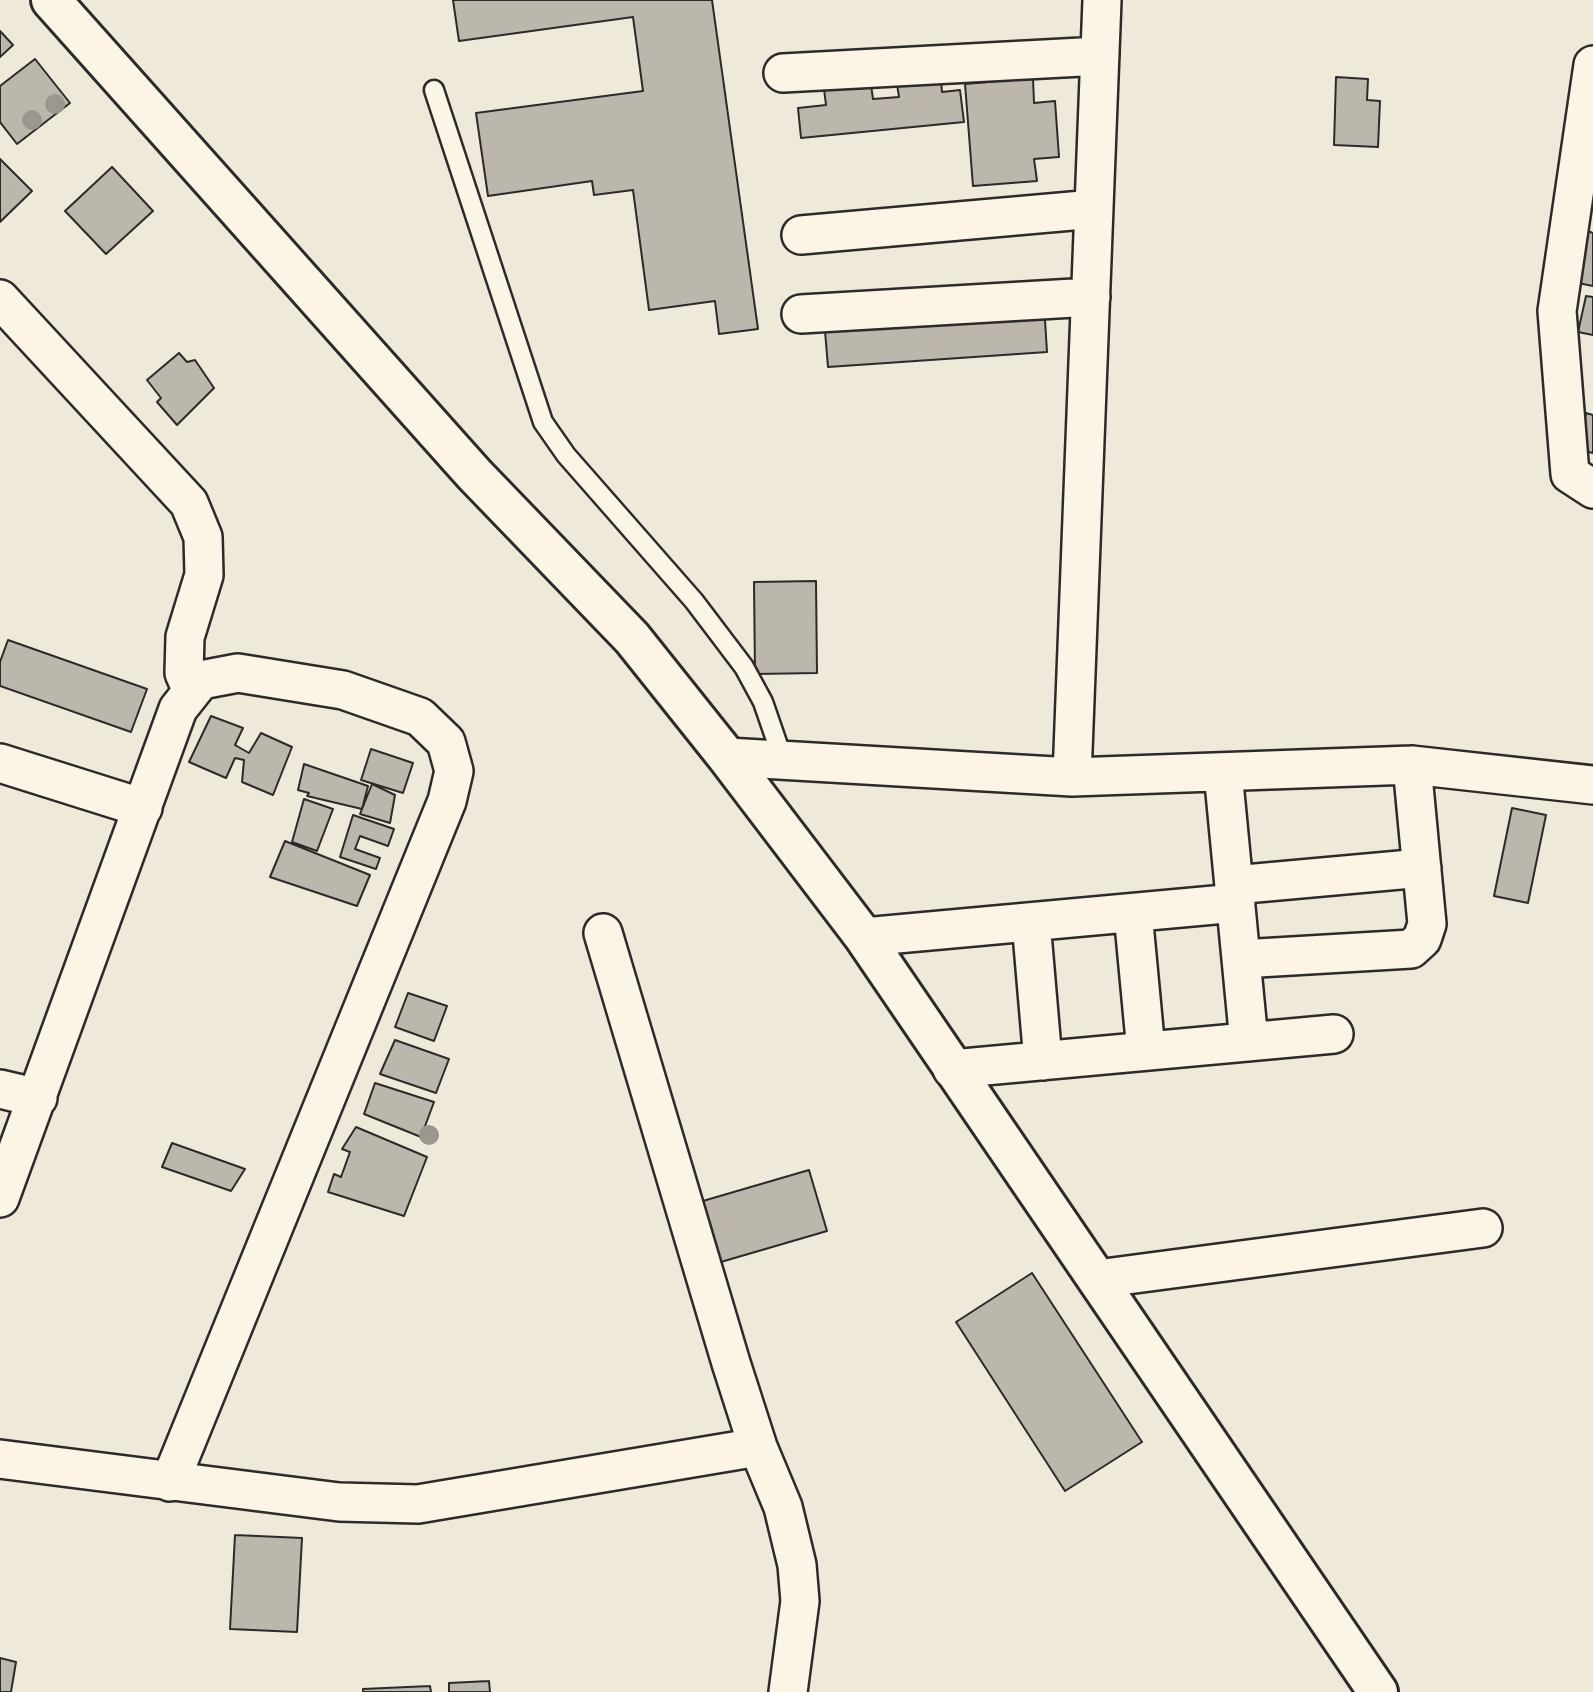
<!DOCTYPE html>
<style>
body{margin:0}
canvas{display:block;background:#efe9da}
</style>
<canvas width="1593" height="1692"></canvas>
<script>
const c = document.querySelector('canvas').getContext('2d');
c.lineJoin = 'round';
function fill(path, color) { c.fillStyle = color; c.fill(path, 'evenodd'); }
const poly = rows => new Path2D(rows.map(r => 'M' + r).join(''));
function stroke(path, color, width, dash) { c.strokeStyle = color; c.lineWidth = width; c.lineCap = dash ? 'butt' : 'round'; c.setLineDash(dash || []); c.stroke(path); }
const building = poly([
 [453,0,712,0,758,329,719,334,715,301,649,310,633,190,594,195,592,181,488,196,476,113,643,91,633,17,459,41,453,0],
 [0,31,13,45,0,57,0,31],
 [35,59,70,103,17,144,0,122,0,86,35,59],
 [1336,77,1368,79,1367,100,1380,101,1378,147,1334,145,1336,77],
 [1033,78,1034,103,1055,101,1059,157,1034,159,1037,181,973,186,965,84,1033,78],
 [941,80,942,92,960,90,964,122,801,138,798,108,826,105,824,89,871,85,873,99,899,97,897,84,941,80],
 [0,159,32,191,0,222,0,159],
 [112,167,153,211,106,254,65,211,112,167],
 [1588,231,1593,233,1593,286,1578,283,1588,231],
 [1586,296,1593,297,1593,335,1578,332,1586,296],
 [1044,304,1047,352,828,367,824,319,1044,304],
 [179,353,187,362,195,360,214,388,177,425,157,402,161,398,147,380,179,353],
 [1586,413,1593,415,1593,453,1578,449,1586,413],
 [816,581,817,673,755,674,754,582,816,581],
 [8,640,147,689,131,732,0,686,0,662,8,640],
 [211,716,243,728,235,745,249,753,261,733,292,747,273,795,242,782,244,760,235,758,226,778,189,762,211,716],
 [371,749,413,763,403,793,361,780,371,749],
 [304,764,368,786,362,809,307,796,309,793,298,790,304,764],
 [372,784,395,795,390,823,360,814,372,784],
 [304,799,333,809,317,851,292,842,304,799],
 [1512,808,1546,815,1528,903,1494,896,1512,808],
 [353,815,394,829,388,846,360,836,355,849,380,858,376,869,340,857,353,815],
 [285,841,370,875,357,906,270,877,285,841],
 [408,993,447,1006,434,1041,395,1027,408,993],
 [395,1040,449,1059,436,1093,380,1074,395,1040],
 [375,1083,434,1102,421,1137,364,1114,375,1083],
 [356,1127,427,1157,404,1216,328,1192,334,1174,341,1177,350,1152,342,1149,356,1127],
 [172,1143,245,1169,231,1191,162,1167,172,1143],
 [809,1170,827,1231,714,1264,696,1203,809,1170],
 [1032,1273,1142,1442,1065,1491,956,1322,1032,1273],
 [235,1535,302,1538,297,1632,230,1629,235,1535],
 [0,1658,16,1662,11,1692,0,1692,0,1658],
 [489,1681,490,1692,449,1692,449,1683,489,1681],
 [430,1686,431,1692,363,1692,363,1689,430,1686]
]);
const lane = poly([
 [434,90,543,422,566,455,694,601,744,667,763,702,783,760]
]);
const street = poly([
 [1593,65,1557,311,1570,474,1593,489],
 [783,73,1100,56],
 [801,235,1094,209],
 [0,299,189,503,203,537,204,575,185,637,184,673,192,691],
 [801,314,1091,297],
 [727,757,1072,777,1412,765,1593,785],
 [0,763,143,808],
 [1223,772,1249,1042],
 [1072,777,1102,0],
 [1234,885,1422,868],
 [1133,913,1146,1051],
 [1031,922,1043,1061],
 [603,933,731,1363,758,1447,783,1507,797,1565,800,1601,788,1692],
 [864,937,1236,903],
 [1241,959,1411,949,1422,939,1427,924,1412,765],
 [952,1069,1334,1034],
 [0,1089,38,1098],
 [0,1198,178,709,201,680,238,673,343,690,420,717,446,742,454,771,447,801,170,1482],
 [1097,1279,1483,1228],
 [0,1459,339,1502,418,1504,758,1447]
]);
const secondary = poly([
 [51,0,474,474,632,638,727,757,864,937,1378,1692]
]);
const trees = [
 [55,104],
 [32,120],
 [429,1135]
];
fill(building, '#bcb7ac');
stroke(building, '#2b2b2b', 2);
stroke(lane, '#2b2b2b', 23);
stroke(street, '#2b2b2b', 42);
stroke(secondary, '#2b2b2b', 44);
stroke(lane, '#fcf5e5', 18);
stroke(street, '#fcf5e5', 37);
stroke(secondary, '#fcf5e5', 38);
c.fillStyle = '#9a978e';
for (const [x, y] of trees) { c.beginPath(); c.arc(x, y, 10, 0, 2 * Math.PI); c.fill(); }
</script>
